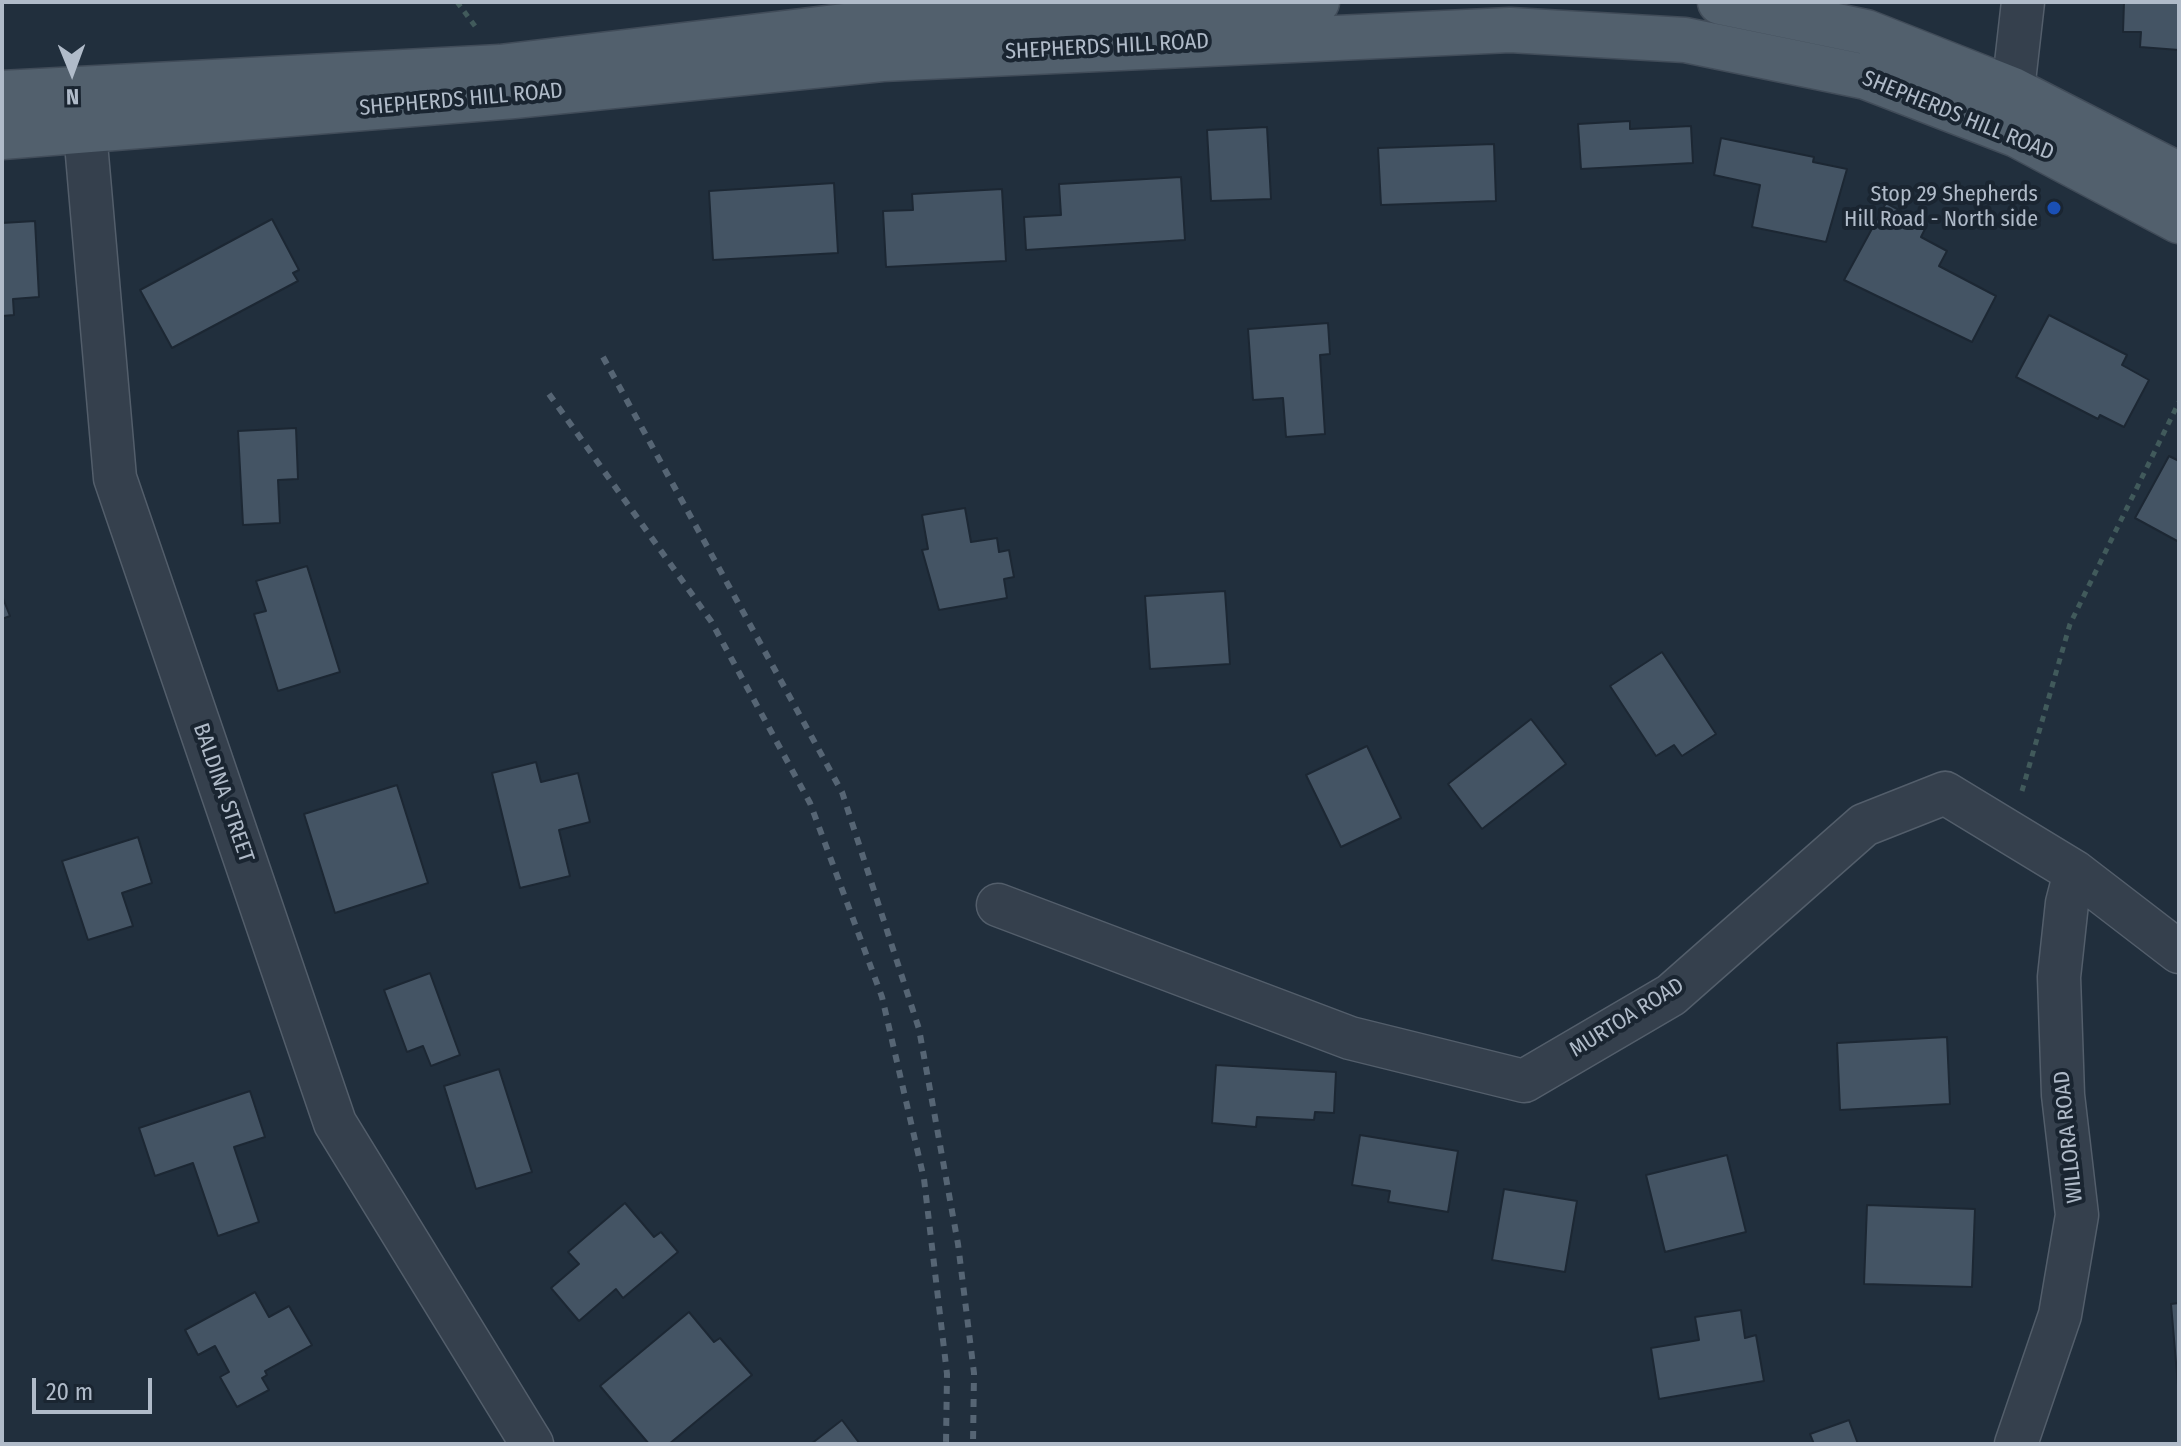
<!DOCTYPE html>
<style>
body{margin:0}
#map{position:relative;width:2181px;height:1446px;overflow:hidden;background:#212f3d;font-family:"Fira Sans Condensed",sans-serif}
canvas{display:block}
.frame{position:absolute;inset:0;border:4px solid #b0bbc9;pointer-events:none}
.north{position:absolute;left:32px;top:32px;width:80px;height:80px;-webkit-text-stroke:6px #1a2531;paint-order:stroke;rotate:179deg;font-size:22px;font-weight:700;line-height:32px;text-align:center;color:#b0bbc9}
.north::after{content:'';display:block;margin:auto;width:28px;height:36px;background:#b0bbc9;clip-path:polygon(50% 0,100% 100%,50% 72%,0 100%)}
.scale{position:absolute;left:32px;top:1378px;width:120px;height:36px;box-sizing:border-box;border:4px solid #b0bbc9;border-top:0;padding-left:10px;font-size:24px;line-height:28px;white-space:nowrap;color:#b0bbc9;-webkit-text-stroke:6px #1a2531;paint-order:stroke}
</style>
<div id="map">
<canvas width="2181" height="1446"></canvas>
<div class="frame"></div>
<div class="north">N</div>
<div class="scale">20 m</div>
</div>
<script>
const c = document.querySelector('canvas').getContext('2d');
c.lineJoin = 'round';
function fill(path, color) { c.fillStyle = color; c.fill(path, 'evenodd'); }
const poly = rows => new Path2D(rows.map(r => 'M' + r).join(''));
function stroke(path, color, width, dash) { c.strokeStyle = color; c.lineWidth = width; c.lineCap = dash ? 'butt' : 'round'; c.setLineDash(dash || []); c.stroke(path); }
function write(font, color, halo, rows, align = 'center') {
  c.font = font + ' "Fira Sans Condensed",sans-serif'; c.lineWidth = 8; c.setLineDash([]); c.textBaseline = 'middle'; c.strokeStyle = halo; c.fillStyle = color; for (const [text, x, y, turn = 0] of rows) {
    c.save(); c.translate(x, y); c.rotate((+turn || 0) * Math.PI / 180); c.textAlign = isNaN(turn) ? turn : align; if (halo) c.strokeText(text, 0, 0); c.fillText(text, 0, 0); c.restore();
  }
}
const building = poly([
 [2124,2,2179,2,2179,50,2140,47,2141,32,2123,32,2124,2],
 [1630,121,1630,129,1691,126,1693,163,1581,169,1578,124,1630,121],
 [1267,127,1271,199,1211,201,1207,130,1267,127],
 [1721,138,1814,157,1813,162,1847,169,1826,242,1752,227,1760,185,1714,175,1721,138],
 [1494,144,1496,201,1381,205,1378,148,1494,144],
 [1181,177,1185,240,1026,250,1024,217,1061,215,1059,184,1181,177],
 [834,183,838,253,713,260,709,191,834,183],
 [1002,189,1006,261,886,267,883,211,913,210,912,194,1002,189],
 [1886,203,1927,225,1921,237,1947,251,1939,266,1996,296,1972,342,1844,280,1886,203],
 [272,219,299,270,293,273,298,281,172,348,140,290,272,219],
 [35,221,39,297,13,299,14,315,2,316,2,223,35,221],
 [2049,315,2127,355,2122,365,2149,380,2124,427,2100,415,2098,419,2016,377,2049,315],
 [1328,323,1330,354,1320,355,1325,434,1286,437,1283,398,1253,400,1248,329,1328,323],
 [296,428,298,479,278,480,280,523,243,525,238,431,296,428],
 [2169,456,2179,461,2179,542,2135,518,2169,456],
 [965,508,971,542,997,538,999,552,1009,550,1014,577,1004,579,1007,598,939,610,922,550,928,549,922,515,965,508],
 [307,566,340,672,278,691,254,614,266,611,256,581,307,566],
 [1225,591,1230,664,1150,669,1145,596,1225,591],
 [2,596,10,616,2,619,2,596],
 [1662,652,1716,734,1682,756,1674,745,1656,756,1610,686,1662,652],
 [1531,719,1566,764,1482,829,1448,784,1531,719],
 [1367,746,1401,818,1341,847,1306,775,1367,746],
 [536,762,541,782,578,773,590,822,559,830,570,876,520,888,492,773,536,762],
 [397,785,428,883,335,913,304,814,397,785],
 [138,837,152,883,122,893,133,926,88,940,62,861,138,837],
 [430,973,460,1055,431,1066,423,1046,407,1052,384,990,430,973],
 [1947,1037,1950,1104,1840,1110,1837,1043,1947,1037],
 [1216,1065,1336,1072,1334,1113,1315,1112,1314,1120,1257,1117,1256,1127,1212,1123,1216,1065],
 [499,1069,532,1172,476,1189,444,1086,499,1069],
 [250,1091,265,1137,234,1147,259,1222,218,1236,193,1163,155,1176,139,1128,250,1091],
 [1360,1135,1458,1151,1448,1212,1388,1202,1390,1191,1352,1185,1360,1135],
 [1727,1155,1746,1232,1665,1252,1646,1175,1727,1155],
 [1504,1189,1577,1201,1565,1272,1492,1260,1504,1189],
 [625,1203,654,1237,661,1232,678,1252,623,1298,616,1289,579,1321,551,1288,579,1264,568,1252,625,1203],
 [1867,1205,1975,1209,1972,1287,1864,1284,1867,1205],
 [255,1292,269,1317,289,1306,312,1345,265,1371,267,1375,262,1378,269,1390,237,1407,220,1377,229,1372,215,1346,198,1355,185,1330,255,1292],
 [2179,1303,2179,1397,2171,1304,2179,1303],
 [1741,1310,1745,1338,1756,1335,1764,1381,1659,1399,1651,1348,1699,1340,1695,1317,1741,1310],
 [689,1312,714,1342,720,1338,752,1375,669,1444,649,1444,600,1386,689,1312],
 [842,1420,860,1444,811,1444,842,1420],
 [1849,1420,1858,1444,1814,1444,1810,1434,1849,1420]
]);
const path = poly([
 [457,2,475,26],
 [2022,791,2070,624,2179,402]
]);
const minor = poly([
 [82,97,115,478,335,1123,532,1444],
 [2000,122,2013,90,2023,2],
 [998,905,1350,1038,1524,1081,1671,995,1864,825,1945,793,2075,872,2179,952],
 [2016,1444,2060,1315,2077,1215,2063,1095,2059,977,2067,903,2075,872]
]);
const major = poly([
 [1720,2,1866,32,2013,90,2179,175],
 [2,93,500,67,869,23,1317,2],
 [2,137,514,96,882,59,1510,30,1685,40,1866,77,2017,135,2179,221]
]);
const rail = poly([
 [603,357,842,792,919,1029,958,1244,974,1373,973,1444],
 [549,394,711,621,810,803,882,997,924,1179,947,1374,946,1444]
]);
const markers = [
 [2054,208,8,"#1a4fb4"]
];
const streetNames = [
 ["SHEPHERDS HILL ROAD",1107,47,-3],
 ["SHEPHERDS HILL ROAD",461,100,-5],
 ["SHEPHERDS HILL ROAD",1958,116,22],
 ["BALDINA STREET",223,793,71],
 ["MURTOA ROAD",1627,1018,-32],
 ["WILLORA ROAD",2069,1137,-96]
];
const poiNames = [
 ["Stop 29 Shepherds",2038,195],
 ["Hill Road - North side",2038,220]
];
fill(building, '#445464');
stroke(building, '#1c2733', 2);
stroke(minor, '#535e6b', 45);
stroke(major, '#414c59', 47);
stroke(path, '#415a5b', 5, [6, 6]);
stroke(minor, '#35404d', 42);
stroke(major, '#52606d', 44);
stroke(rail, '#566574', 6, [8, 8]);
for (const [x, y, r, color] of markers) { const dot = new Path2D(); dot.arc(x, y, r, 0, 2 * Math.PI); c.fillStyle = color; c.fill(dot); stroke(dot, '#1a2531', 3); }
write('22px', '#b0bbc9', '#1a2531', streetNames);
write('22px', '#b0bbc9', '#1a2531', poiNames, 'right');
</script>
